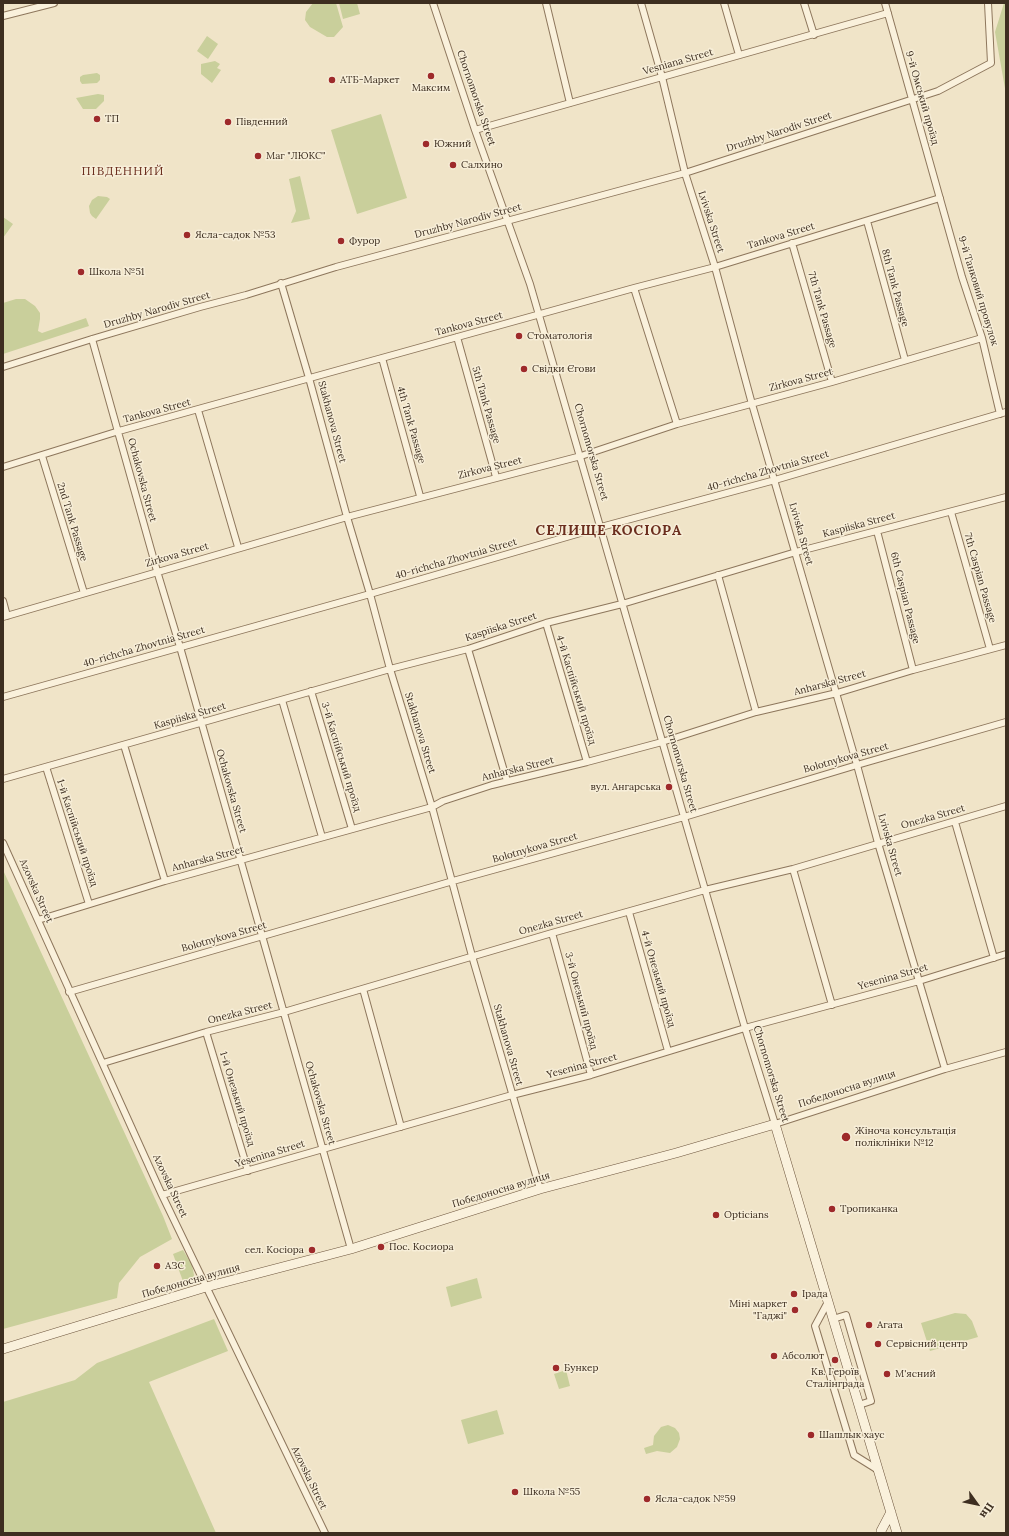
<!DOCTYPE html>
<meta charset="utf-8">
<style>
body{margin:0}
#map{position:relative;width:1009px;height:1536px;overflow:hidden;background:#f0e4c8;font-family:Lora,serif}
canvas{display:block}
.frame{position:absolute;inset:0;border:4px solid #3d2e20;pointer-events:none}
.north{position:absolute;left:957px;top:1484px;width:40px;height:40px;-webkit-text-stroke:3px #f7eed8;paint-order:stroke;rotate:123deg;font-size:11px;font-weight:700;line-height:16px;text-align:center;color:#3d2e20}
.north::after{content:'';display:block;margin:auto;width:14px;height:18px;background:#3d2e20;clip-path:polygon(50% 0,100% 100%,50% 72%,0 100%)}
</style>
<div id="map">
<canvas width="1009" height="1536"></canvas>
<div class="frame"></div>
<div class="north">Пн</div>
</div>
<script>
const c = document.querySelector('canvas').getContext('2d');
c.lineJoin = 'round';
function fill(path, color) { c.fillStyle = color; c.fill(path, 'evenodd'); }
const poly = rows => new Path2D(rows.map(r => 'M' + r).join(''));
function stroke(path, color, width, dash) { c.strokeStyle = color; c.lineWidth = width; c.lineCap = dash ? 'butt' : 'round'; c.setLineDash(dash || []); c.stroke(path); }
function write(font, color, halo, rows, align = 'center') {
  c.font = font + ' Lora,serif'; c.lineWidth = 3; c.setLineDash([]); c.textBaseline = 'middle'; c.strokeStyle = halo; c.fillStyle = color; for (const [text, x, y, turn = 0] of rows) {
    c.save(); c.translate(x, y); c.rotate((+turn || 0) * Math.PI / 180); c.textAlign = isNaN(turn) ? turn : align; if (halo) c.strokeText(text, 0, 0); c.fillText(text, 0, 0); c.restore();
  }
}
const green = poly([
 [313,3,336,3,343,27,334,37,327,37,310,27,305,20,306,12],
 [339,3,357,3,360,14,343,19],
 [1004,3,1006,3,1006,94,995,32],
 [207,36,218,44,208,59,197,51],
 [215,61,220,64,217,68,221,70,212,83,201,74,201,64],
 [97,73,100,75,100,80,97,83,82,84,80,81,80,77,83,75],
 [98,94,104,95,104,101,96,109,83,109,76,98],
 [381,114,407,198,357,214,331,130],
 [300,176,310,219,291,223,296,211,289,179],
 [98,196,107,197,110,199,96,219,92,216,90,213,89,206,92,200],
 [3,217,13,224,3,238],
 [16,299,25,299,35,306,40,313,40,319,38,331,42,333,86,318,89,326,3,354,3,303],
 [3,870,163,1216,172,1239,140,1257,119,1283,117,1298,3,1329],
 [183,1250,192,1265,194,1275,193,1281,188,1287,184,1284,173,1254],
 [477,1278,482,1298,451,1307,446,1287],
 [955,1313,966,1314,972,1321,978,1337,930,1351,921,1323],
 [214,1319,228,1351,149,1382,216,1533,3,1533,3,1402,75,1380,97,1363],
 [566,1370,570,1386,559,1389,554,1374],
 [497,1410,504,1434,468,1444,461,1420],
 [668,1425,675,1428,679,1433,680,1439,677,1447,670,1453,657,1451,646,1454,644,1448,653,1445,654,1436,661,1427]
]);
const street = poly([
 [433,3,475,130,530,284,745,1028,775,1124,945,1069,1006,1052],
 [546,3,570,103],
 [641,3,662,77,685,173,715,267,752,404,857,765,878,843,945,1069],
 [724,3,739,55],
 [804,3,814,35],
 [885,3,962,277,982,338,1000,414],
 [3,16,54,3],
 [475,130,888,13],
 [867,221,905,360],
 [792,243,832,382],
 [281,283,309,378,347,517,370,594,390,669,432,807,472,956,540,1189],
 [634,288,677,424],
 [457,337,496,477],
 [92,339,157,571,180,647,351,1249],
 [382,358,420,496],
 [3,367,92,339,200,307,246,295,336,267,685,173,938,91,991,63,988,3],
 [198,410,238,547],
 [42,456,84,593],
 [3,467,119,431,634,288,715,267,940,198],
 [951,512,990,649],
 [877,531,913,670],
 [718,575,756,712],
 [3,601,7,616],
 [3,617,347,517,581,456,677,424,832,382,982,338],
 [546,623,587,762],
 [468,649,507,781],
 [311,691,352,829],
 [3,697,370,594,601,527,775,480,1006,412],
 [282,700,322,837],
 [124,745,165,881],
 [46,767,89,904],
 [3,779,390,669,468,649,546,623,622,604,796,552,1006,497],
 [955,822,994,958],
 [3,843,162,1195,325,1533],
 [793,869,832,1005],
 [629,912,668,1051],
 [38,920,165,881,432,807,443,801,492,785,587,762,662,742,756,712,837,693,913,670,1006,645],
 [552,933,591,1075],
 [363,989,401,1127],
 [69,992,453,881,684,817,857,765,1006,722],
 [206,1032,248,1171],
 [103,1063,206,1032,284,1012,552,933,705,890,793,869,1006,806],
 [162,1195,512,1095,591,1075,745,1028,919,981,1006,954],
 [828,1302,815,1326,854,1455,878,1470],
 [833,1319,846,1315,871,1401,859,1405]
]);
const secondary = poly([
 [3,1349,206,1287,351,1249,540,1189,676,1153,775,1124,897,1533],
 [881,1533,881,1531,891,1512]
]);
const markers = [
 [431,76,4,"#9e2a2b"],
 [332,80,4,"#9e2a2b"],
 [97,119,4,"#9e2a2b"],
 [228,122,4,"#9e2a2b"],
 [426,144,4,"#9e2a2b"],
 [258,156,4,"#9e2a2b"],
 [453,165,4,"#9e2a2b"],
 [187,235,4,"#9e2a2b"],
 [341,241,4,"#9e2a2b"],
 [81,272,4,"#9e2a2b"],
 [519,336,4,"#9e2a2b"],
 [524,369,4,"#9e2a2b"],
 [669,787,4,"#9e2a2b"],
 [846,1137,5,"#9e2a2b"],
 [832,1209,4,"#9e2a2b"],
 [716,1215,4,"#9e2a2b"],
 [381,1247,4,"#9e2a2b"],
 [312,1250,4,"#9e2a2b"],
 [157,1266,4,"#9e2a2b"],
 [794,1294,4,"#9e2a2b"],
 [795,1310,4,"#9e2a2b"],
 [869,1325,4,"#9e2a2b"],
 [878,1344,4,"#9e2a2b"],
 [774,1356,4,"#9e2a2b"],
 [835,1360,4,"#9e2a2b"],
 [556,1368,4,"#9e2a2b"],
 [887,1374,4,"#9e2a2b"],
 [811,1435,4,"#9e2a2b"],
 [515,1492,4,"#9e2a2b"],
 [647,1499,4,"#9e2a2b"]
];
const streetNames = [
 ["Vesniana Street",678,62,-16],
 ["Chornomorska Street",476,98,71],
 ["9-й Омський проїзд",922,98,74],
 ["Druzhby Narodiv Street",779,132,-18],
 ["Druzhby Narodiv Street",468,221,-15],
 ["Lvivska Street",711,222,72],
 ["Tankova Street",781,236,-17],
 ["8th Tank Passage",895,288,75],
 ["9-й Танковий провулок",978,291,73],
 ["Druzhby Narodiv Street",157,310,-16],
 ["7th Tank Passage",822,310,74],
 ["Tankova Street",469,324,-15],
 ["Zirkova Street",801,380,-15],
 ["5th Tank Passage",486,405,74],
 ["Tankova Street",157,411,-15],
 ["Stakhanova Street",332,422,75],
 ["4th Tank Passage",411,425,74],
 ["Chornomorska Street",591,452,74],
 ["Zirkova Street",490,468,-14],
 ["40-richcha Zhovtnia Street",768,471,-16],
 ["Ochakovska Street",142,480,75],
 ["2nd Tank Passage",72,522,73],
 ["Kaspiiska Street",859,525,-15],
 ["Lvivska Street",801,534,74],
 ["Zirkova Street",177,555,-16],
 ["40-richcha Zhovtnia Street",456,559,-16],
 ["7th Caspian Passage",980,578,74],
 ["6th Caspian Passage",905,598,76],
 ["Kaspiiska Street",501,627,-18],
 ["40-richcha Zhovtnia Street",144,647,-16],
 ["Anharska Street",830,683,-15],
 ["4-й Каспійський проїзд",576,690,73],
 ["Kaspiiska Street",190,716,-16],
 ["Stakhanova Street",420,733,73],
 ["3-й Каспійський проїзд",341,757,73],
 ["Bolotnykova Street",846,758,-16],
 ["Chornomorska Street",680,764,74],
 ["Anharska Street",518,769,-14],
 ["Ochakovska Street",231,791,74],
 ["Onezka Street",933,817,-16],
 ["1-й Каспійський проїзд",77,833,72],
 ["Lvivska Street",890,845,74],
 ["Bolotnykova Street",535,848,-16],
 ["Anharska Street",208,859,-15],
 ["Azovska Street",36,891,66],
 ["Onezka Street",551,923,-16],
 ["Bolotnykova Street",224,937,-16],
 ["Yesenina Street",893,977,-16],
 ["4-й Онезький проїзд",658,979,74],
 ["3-й Онезький проїзд",581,1001,75],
 ["Onezka Street",240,1013,-14],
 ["Stakhanova Street",508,1045,74],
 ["Yesenina Street",582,1066,-15],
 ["Chornomorska Street",771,1074,73],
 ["Победоносна вулиця",847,1089,-18],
 ["1-й Онезький проїзд",237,1099,73],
 ["Ochakovska Street",320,1103,74],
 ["Yesenina Street",270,1154,-17],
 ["Azovska Street",170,1186,65],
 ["Победоносна вулиця",501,1190,-17],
 ["Победоносна вулиця",191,1281,-16],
 ["Azovska Street",309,1478,64]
];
const poiNames = [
 ["АТБ-Маркет",340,80],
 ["Максим",431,88,"center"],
 ["ТП",105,119],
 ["Південний",236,122],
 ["Южний",434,144],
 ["Маг \"ЛЮКС\"",266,156],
 ["Салхино",461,165],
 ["Ясла-садок №53",195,235],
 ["Фурор",349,241],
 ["Школа №51",89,272],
 ["Стоматологія",527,336],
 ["Свідки Єгови",532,369],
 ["вул. Ангарська",661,787,"right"],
 ["Жіноча консультація",855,1131],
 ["поліклініки №12",855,1143],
 ["Тропиканка",840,1209],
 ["Opticians",724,1215],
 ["Пос. Косиора",389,1247],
 ["сел. Косіора",304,1250,"right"],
 ["АЗС",165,1266],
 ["Ірада",802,1294],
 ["Міні маркет",787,1304,"right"],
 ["\"Гаджі\"",787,1316,"right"],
 ["Агата",877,1325],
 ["Сервісний центр",886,1344],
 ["Абсолют",782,1356],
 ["Бункер",564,1368],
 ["Кв. Героїв",835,1372,"center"],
 ["Сталінграда",835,1384,"center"],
 ["М'ясний",895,1374],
 ["Шашлык хаус",819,1435],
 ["Школа №55",523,1492],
 ["Ясла-садок №59",655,1499]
];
const quarterNames = [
 ["ПІВДЕННИЙ",123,172]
];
const districtNames = [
 ["СЕЛИЩЕ КОСІОРА",609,531]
];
fill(green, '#c9cf9b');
stroke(street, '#8d765c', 8);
stroke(secondary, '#6f573f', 10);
stroke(street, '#faf1dc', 6);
stroke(secondary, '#faf1dc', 9);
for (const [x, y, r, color] of markers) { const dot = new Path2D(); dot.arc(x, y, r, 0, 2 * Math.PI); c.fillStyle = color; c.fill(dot); stroke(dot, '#f7eed8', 1.5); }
write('10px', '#3d2e20', '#f7eed8', streetNames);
write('10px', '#3d2e20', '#f7eed8', poiNames, 'left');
c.letterSpacing = '1px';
write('12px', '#6b2e1e', '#f7eed8', quarterNames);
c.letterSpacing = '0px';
c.letterSpacing = '1px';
write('bold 14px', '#6b2e1e', '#f7eed8', districtNames);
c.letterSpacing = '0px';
</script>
